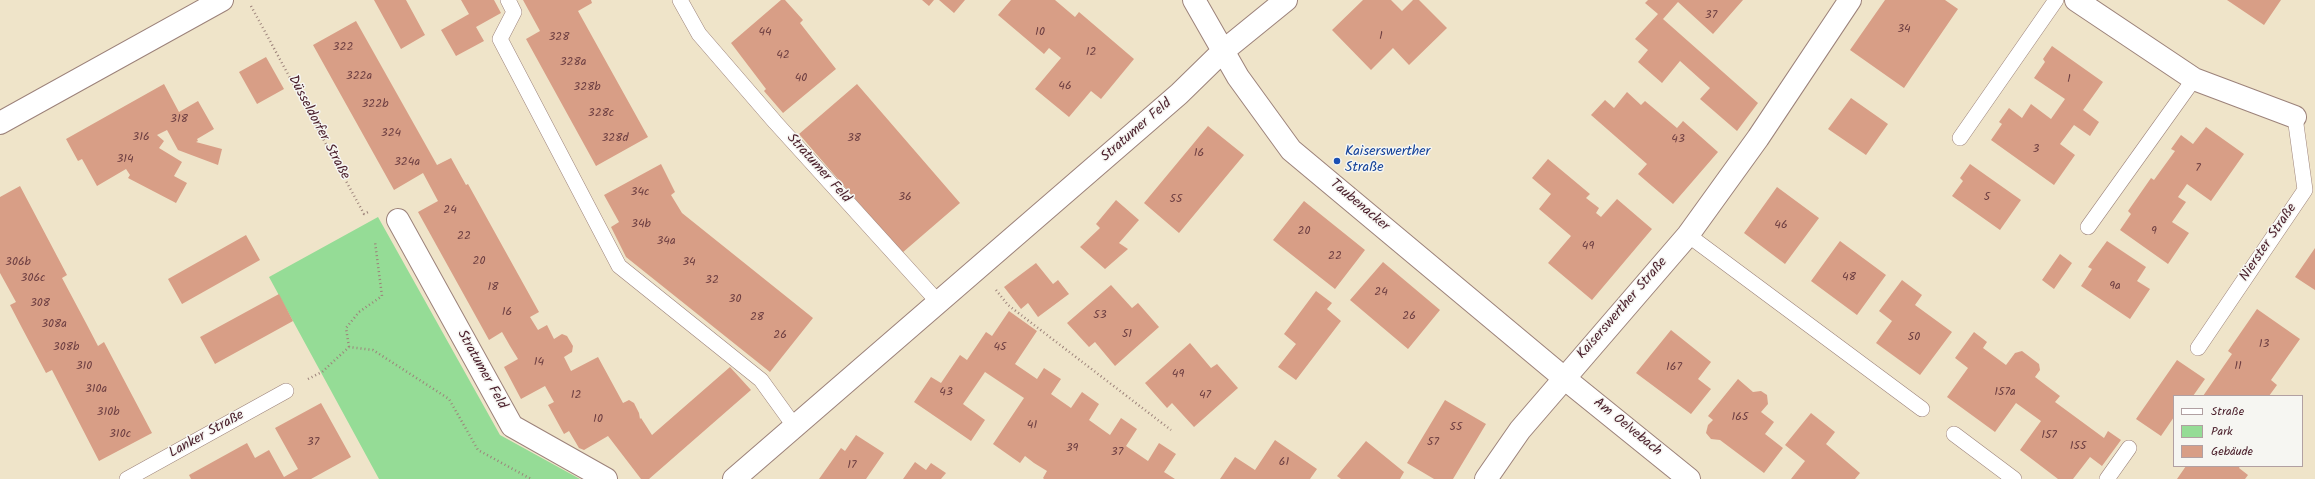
<!DOCTYPE html>
<meta charset="utf-8">
<style>
body{margin:0}
#map{position:relative;width:2315px;height:479px;overflow:hidden;background:#efe4c9;font-family:Kalam,sans-serif}
canvas{display:block}
.legend{position:absolute;left:2173px;top:395px;width:130px;height:72px;box-sizing:border-box;background:#f6f6f2;border:1px solid #b1a0a2;margin:0;padding:5px 7px;list-style:none;font-size:12px;color:#4a1f2b}
.legend li{display:flex;align-items:center;gap:8px;height:20px}
.legend b{width:20px;border:1px solid #b1a0a2}
</style>
<div id="map">
<canvas width="2315" height="479"></canvas>
<ul class="legend">
<li><b style="height:5px;background:#fff"></b>Straße</li>
<li><b style="height:11px;background:#95dc96"></b>Park</li>
<li><b style="height:11px;background:#d89e86"></b>Gebäude</li>
</ul>
</div>
<script>
const c = document.querySelector('canvas').getContext('2d');
c.lineJoin = 'round';
function fill(path, color) { c.fillStyle = color; c.fill(path, 'evenodd'); }
const poly = rows => new Path2D(rows.map(r => 'M' + r).join(''));
function stroke(path, color, width, dash) { c.strokeStyle = color; c.lineWidth = width; c.lineCap = dash ? 'butt' : 'round'; c.setLineDash(dash || []); c.stroke(path); }
function write(font, color, halo, rows, align = 'center') {
  c.font = font + ' Kalam,sans-serif'; c.lineWidth = 3; c.setLineDash([]); c.textBaseline = 'middle'; c.strokeStyle = halo; c.fillStyle = color; for (const [text, x, y, turn = 0] of rows) {
    c.save(); c.translate(x, y); c.rotate((+turn || 0) * Math.PI / 180); c.textAlign = isNaN(turn) ? turn : align; if (halo) c.strokeText(text, 0, 0); c.fillText(text, 0, 0); c.restore();
  }
}
const green = poly([
 [378,217,500,435,580,479,379,479,269,277]
]);
const building = poly([
 [374,0,406,0,425,35,401,49],
 [461,0,494,0,501,13,476,27,484,41,456,56,441,30,469,14],
 [523,0,591,0,592,3,578,11,648,137,596,166,526,39,540,31],
 [781,0,785,0,803,20,800,23,836,69,783,113,764,91,766,89,731,43],
 [922,0,934,0,929,6],
 [939,0,965,0,954,13],
 [1011,0,1055,0,1075,17,1079,12,1134,59,1101,99,1091,91,1069,117,1035,89,1061,58,1049,48,1044,54,998,15],
 [1363,0,1391,0,1402,11,1413,0,1419,0,1447,28,1409,65,1393,48,1371,70,1332,30],
 [1648,0,1743,0,1713,34,1678,2,1663,19,1758,103,1737,131,1700,99,1710,88,1680,61,1662,83,1638,62,1648,50,1635,39,1658,14,1645,3],
 [1885,0,1945,0,1958,9,1904,88,1850,50],
 [2227,0,2281,0,2264,25],
 [356,21,437,165,451,158,466,185,468,184,539,312,530,317,538,330,547,325,554,339,562,334,567,336,573,346,572,352,564,357,571,371,598,357,623,403,629,400,634,403,639,413,640,419,641,418,652,435,730,367,751,390,649,479,641,479,608,436,584,450,579,448,569,431,564,434,548,405,554,402,545,386,521,399,504,367,518,359,510,346,502,332,489,340,418,212,438,201,423,173,394,190,313,45],
 [2052,46,2103,82,2083,110,2099,122,2090,136,2074,125,2060,144,2075,155,2054,185,1991,140,2002,124,1999,122,2009,108,2022,118,2031,104,2051,119,2065,99,2034,78,2045,62,2043,59],
 [266,57,284,89,257,104,239,72],
 [164,84,179,112,198,101,214,129,197,139,198,141,196,142,222,149,218,165,178,150,167,130,157,135,164,141,159,148,182,162,174,176,187,183,176,203,128,178,130,175,126,169,97,186,82,159,78,161,66,139],
 [857,84,960,203,902,253,799,134],
 [1627,92,1641,105,1645,101,1677,128,1683,121,1718,152,1673,204,1638,174,1647,164,1591,115,1605,100,1614,108],
 [1851,98,1888,124,1866,155,1828,129],
 [1208,126,1244,155,1179,233,1144,203],
 [2206,127,2244,154,2211,201,2187,184,2178,197,2186,202,2172,222,2189,233,2168,264,2120,230,2131,214,2128,211,2151,178,2154,180,2175,151,2171,149,2181,135,2193,144],
 [1548,159,1590,194,1586,198,1599,208,1596,213,1601,217,1617,199,1652,229,1592,300,1548,263,1571,236,1539,209,1551,194,1532,178],
 [661,164,675,192,671,195,682,213,813,318,770,372,626,257,611,227,619,222,604,195],
 [1970,164,2021,200,2000,230,1952,196,1963,181,1960,178],
 [20,186,67,275,62,278,86,323,98,346,104,342,152,433,99,461,52,370,46,373,22,328,10,305,16,302,0,273,0,197],
 [1777,187,1819,218,1785,264,1744,233],
 [1116,200,1139,220,1119,243,1128,249,1105,269,1080,247,1100,228,1096,224],
 [1304,201,1365,250,1335,289,1273,240],
 [246,235,260,260,182,304,168,279],
 [1840,241,1886,275,1857,315,1811,281],
 [2107,241,2146,267,2137,281,2150,289,2130,319,2081,286,2092,269,2088,267],
 [2315,248,2315,290,2295,277],
 [2060,254,2072,263,2054,289,2042,280],
 [1383,262,1440,310,1408,349,1350,300],
 [1036,263,1053,284,1058,280,1069,294,1038,317,1028,303,1021,309,1004,287],
 [1902,280,1922,295,1915,305,1952,332,1920,375,1876,343,1892,321,1879,311],
 [1111,285,1132,308,1138,303,1159,327,1115,366,1095,342,1089,347,1067,323],
 [1316,291,1332,303,1327,309,1341,321,1296,380,1278,367,1296,344,1284,334],
 [279,294,293,321,215,364,200,337],
 [2257,309,2300,339,2271,380,2277,385,2269,396,2203,396,2232,354,2228,351],
 [1009,311,1037,331,1015,364,1037,379,1044,368,1061,379,1051,394,1071,408,1082,392,1099,404,1089,420,1110,435,1121,418,1137,429,1126,446,1148,461,1159,443,1176,454,1164,472,1175,479,1044,479,1043,478,1047,471,1034,463,1025,456,1020,463,993,444,1024,398,985,372,963,404,985,420,971,441,914,402,931,377,941,383,960,355,967,360,986,332,992,336],
 [1671,330,1711,362,1698,379,1711,389,1691,414,1636,373],
 [1974,332,1987,342,1983,348,2006,365,2015,353,2022,351,2039,364,2040,370,2035,377,2060,396,2055,402,2104,438,2108,431,2121,440,2102,466,2090,457,2073,479,2058,479,2020,450,2041,421,2016,403,1995,432,1947,397,1968,368,1955,358],
 [1190,343,1211,368,1217,364,1238,388,1194,427,1172,403,1167,408,1145,383],
 [2177,360,2205,379,2193,396,2174,396,2174,417,2161,436,2136,419],
 [1738,379,1753,392,1761,391,1767,395,1768,404,1761,412,1774,422,1765,434,1783,448,1764,473,1720,440,1711,439,1706,433,1708,425,1713,420,1708,416],
 [1445,400,1486,424,1453,479,1434,479,1407,463],
 [321,403,351,457,311,479,191,479,189,475,247,443,255,458,269,450,284,477,298,469,275,428],
 [1811,413,1835,432,1826,444,1860,473,1855,479,1791,479,1805,461,1785,445],
 [856,435,884,453,866,479,819,479,841,448,845,451],
 [1275,440,1317,469,1310,479,1220,479,1235,457,1255,470],
 [1366,441,1404,472,1400,479,1341,479,1337,476],
 [915,462,926,470,931,463,946,473,941,479,903,479],
 [2186,466,2240,466,2239,468,2248,475,2245,479,2177,479]
]);
const path = poly([
 [251,6,364,214,370,211],
 [996,290,1008,305,1171,430],
 [349,347,346,328,359,312,382,296,375,242],
 [308,379,322,372,349,347,373,350,449,399,478,450,531,479]
]);
const service = poly([
 [508,0,514,12,500,39,619,266,761,380,795,427],
 [680,0,699,34,775,122,938,302],
 [1960,138,2056,0],
 [2088,227,2194,79],
 [1688,235,1922,409],
 [2198,348,2305,190,2295,117],
 [1954,434,2014,479],
 [127,479,286,391],
 [2107,479,2129,448]
]);
const minor = poly([
 [1194,0,1238,77,1291,150,1564,378,1689,479],
 [2076,0,2194,79,2295,117],
 [0,123,222,0],
 [398,220,512,426,606,479],
 [734,479,1179,94,1222,52,1286,0],
 [1486,479,1520,430,1688,235,1758,138,1850,0]
]);
const markers = [
 [1337,161,4,"#1a4fb4"]
];
const numberNames = [
 ["37",1711,16],
 ["34",1904,30],
 ["44",765,33],
 ["10",1040,33],
 ["1",1381,37],
 ["328",559,38],
 ["322",343,48],
 ["12",1091,53],
 ["42",783,56],
 ["328a",573,63],
 ["322a",359,77],
 ["40",801,79],
 ["1",2069,80],
 ["46",1065,87],
 ["328b",587,88],
 ["322b",375,105],
 ["328c",601,114],
 ["318",179,120],
 ["324",391,134],
 ["316",141,138],
 ["328d",615,139],
 ["38",854,139],
 ["43",1678,140],
 ["3",2036,150],
 ["16",1199,154],
 ["314",125,160],
 ["324a",407,163],
 ["7",2198,169],
 ["34c",640,193],
 ["36",905,198],
 ["5",1987,198],
 ["55",1176,200],
 ["24",450,211],
 ["34b",641,225],
 ["46",1781,226],
 ["20",1304,232],
 ["9",2154,232],
 ["22",464,237],
 ["34a",666,242],
 ["49",1588,247],
 ["22",1335,257],
 ["20",479,262],
 ["306b",18,263],
 ["34",689,263],
 ["48",1849,278],
 ["306c",33,279],
 ["32",712,281],
 ["9a",2115,287],
 ["18",493,288],
 ["24",1381,293],
 ["30",735,300],
 ["308",40,304],
 ["16",507,313],
 ["53",1100,316],
 ["26",1409,317],
 ["28",757,318],
 ["308a",54,325],
 ["51",1127,335],
 ["26",780,336],
 ["50",1914,338],
 ["13",2264,345],
 ["308b",66,348],
 ["45",1000,348],
 ["14",539,363],
 ["310",84,367],
 ["11",2238,367],
 ["167",1674,368],
 ["49",1178,375],
 ["310a",96,390],
 ["43",946,393],
 ["157a",2005,393],
 ["12",576,396],
 ["47",1205,396],
 ["310b",108,413],
 ["165",1740,418],
 ["10",598,420],
 ["41",1032,426],
 ["55",1456,428],
 ["310c",120,435],
 ["157",2049,436],
 ["37",313,443],
 ["57",1433,443],
 ["155",2078,447],
 ["39",1072,449],
 ["37",1117,453],
 ["61",1284,463],
 ["17",852,466]
];
const streetNames = [
 ["Düsseldorfer Straße",318,128,62],
 ["Stratumer Feld",1137,131,-41],
 ["Stratumer Feld",818,169,48],
 ["Taubenacker",1359,206,40],
 ["Nierster Straße",2269,243,-56],
 ["Kaiserswerther Straße",1623,309,-49],
 ["Stratumer Feld",481,370,61],
 ["Am Oelvebach",1627,428,39],
 ["Lanker Straße",207,435,-29]
];
const transitNames = [
 ["Kaiserswerther",1345,153],
 ["Straße",1345,169]
];
fill(green, '#95dc96');
fill(building, '#d89e86');
stroke(service, '#9c827a', 16);
stroke(minor, '#9c827a', 24);
stroke(path, '#9c827a', 2.5, [1, 3]);
stroke(service, '#fff', 15);
stroke(minor, '#fff', 22);
for (const [x, y, r, color] of markers) { const dot = new Path2D(); dot.arc(x, y, r, 0, 2 * Math.PI); c.fillStyle = color; c.fill(dot); stroke(dot, '#f6f6f2', 1.5); }
write('12px', '#6e3f42', null, numberNames);
write('14px', '#4a1f2b', '#f6f6f2', streetNames);
write('14px', '#164399', '#f6f6f2', transitNames, 'left');
</script>
